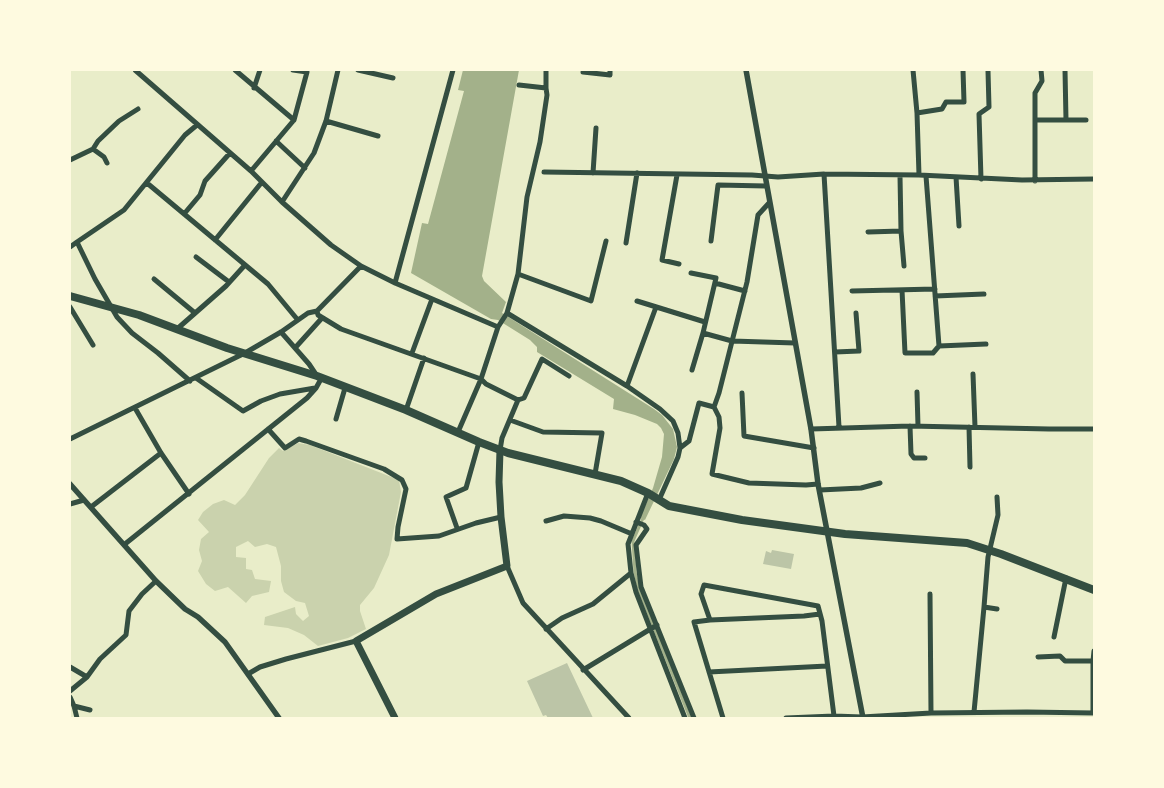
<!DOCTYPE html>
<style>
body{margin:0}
#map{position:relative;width:1164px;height:788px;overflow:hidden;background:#e9edc9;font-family:Inter,sans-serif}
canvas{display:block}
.frame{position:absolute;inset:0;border:71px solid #fefae0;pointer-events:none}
</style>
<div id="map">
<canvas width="1164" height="788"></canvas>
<div class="frame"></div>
</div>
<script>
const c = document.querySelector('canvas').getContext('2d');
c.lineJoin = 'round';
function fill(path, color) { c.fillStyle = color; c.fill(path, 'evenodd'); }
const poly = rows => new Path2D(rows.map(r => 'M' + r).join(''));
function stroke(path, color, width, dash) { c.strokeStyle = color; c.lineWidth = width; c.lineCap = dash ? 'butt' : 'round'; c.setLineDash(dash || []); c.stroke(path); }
const green = poly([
 [298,443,310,445,399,480,401,492,389,555,374,588,360,605,360,611,366,629,348,638,318,646,304,635,288,628,264,625,265,617,295,607,296,614,303,621,309,616,305,603,296,601,284,592,281,581,281,566,276,547,267,544,255,547,248,541,236,547,236,557,246,558,246,569,252,570,255,579,271,581,269,592,252,596,246,603,228,587,215,591,206,584,198,571,202,561,199,550,201,539,209,532,198,520,203,512,213,504,224,500,235,505,245,495,269,458,279,448,283,451]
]);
const water = poly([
 [463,70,519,70,482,276,484,281,506,302,502,313,654,409,662,415,673,429,677,447,674,459,645,520,640,518,653,488,662,457,664,434,661,428,657,424,635,415,613,409,614,399,537,352,537,347,530,340,498,320,491,319,411,273,422,223,428,224,464,91,458,90]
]);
const stream = poly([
 [644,516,633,541,635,572,639,590,690,718]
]);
const building = poly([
 [772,550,794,554,791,569,763,564,766,551,771,553],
 [567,663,593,718,548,718,546,715,543,716,527,681]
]);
const minor = poly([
 [135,70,251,171,282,202,331,245,361,266,395,283,498,327,481,379,486,384,518,400,502,438,500,450],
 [235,70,294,120,251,171],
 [293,70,307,72,294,120],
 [358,70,393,78],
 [913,70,917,113],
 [583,72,610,75,610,70],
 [519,85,546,88,546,70],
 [254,88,260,70],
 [1036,120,1066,120,1065,70],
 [1066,120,1086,120],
 [326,121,378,136],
 [276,141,305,168],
 [93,149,98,141,119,121,138,109],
 [70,160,93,149,104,157,107,163],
 [544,172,752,175,778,177,824,174,919,175,1022,180,1094,179],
 [593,173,596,128],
 [824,174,839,427],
 [677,175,662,260,679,264],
 [919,175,917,113,942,109,946,102,964,102,963,70],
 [900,176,901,231,904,266],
 [926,176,939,346],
 [956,177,959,226],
 [981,179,979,114,989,107,988,71],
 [1035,181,1035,93,1042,81,1041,70],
 [147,183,268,284,297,319],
 [282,202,314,153,326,121,338,70],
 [184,214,200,195,205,181,230,153],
 [868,232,901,231],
 [215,240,262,182],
 [711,241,718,185,766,186],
 [626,243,637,173],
 [70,247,77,242],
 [196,257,229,282],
 [361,266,317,311,318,315,341,329,481,379,458,432],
 [691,273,716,278,703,333],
 [518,274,591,301,606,241],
 [154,279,195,313],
 [395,283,453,70],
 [715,283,745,291],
 [902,290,905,353,933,353,939,346,986,344],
 [852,291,935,289],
 [935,296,984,294],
 [637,301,705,322],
 [70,307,93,345],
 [507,313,627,386,660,409,673,421,678,433,680,448,678,457,659,500],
 [498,327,507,313,518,274,527,197,540,142,547,95,546,88],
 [177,329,226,286,245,265],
 [281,332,309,364,317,376],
 [295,348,322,318],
 [835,352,859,351,856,313],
 [412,353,432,299],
 [692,370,703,333,732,341,795,343],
 [973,374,975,427],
 [196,378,243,411,261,401,280,394,315,388],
 [190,381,158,353,132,333,117,317,95,279,77,242,124,210,185,135,197,125],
 [627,386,656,307],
 [917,392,918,426],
 [742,393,744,436,814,448],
 [518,400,524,398,542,359,569,376],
 [714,407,719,393,747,282,758,215,769,203],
 [135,408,161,453,189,494],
 [406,410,424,358],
 [336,419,345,388],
 [510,420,543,432,602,433,595,474],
 [910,426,911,454,914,458,925,458],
 [969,427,970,467],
 [268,429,285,448,299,439,306,441,384,469,402,480,406,489,398,527,397,539,439,536,476,523,501,517],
 [811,429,910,426,1049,429,1094,429],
 [70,439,245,353,281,332,308,313,317,311],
 [680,448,689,441,699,403,714,407,719,417,720,428,712,474,749,483,806,485,818,484],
 [820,490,861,488,880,483],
 [648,493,628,544,631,573,636,592,685,718],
 [70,504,84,500],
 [91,507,161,453],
 [546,521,564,516,590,518,601,521,632,534],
 [636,522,644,525,647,529,636,545,641,587,694,718],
 [457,528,446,497,466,488,479,442],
 [125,544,307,398,316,388,321,379],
 [507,566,523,603,629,718],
 [930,594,931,713],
 [984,607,988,557,998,515,997,497],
 [710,620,804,616,820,614],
 [546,629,562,618,593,604,631,573],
 [1054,637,1066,578],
 [1038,657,1060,656,1065,661,1093,661,1093,713],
 [1093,661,1094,651],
 [70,667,87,677],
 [583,670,657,625],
 [709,672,827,666],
 [248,674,260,667,286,659,356,641],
 [70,691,87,677,100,659,126,635,129,611,142,594,156,581],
 [70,697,74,706,77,718],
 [74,706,90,710],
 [974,712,984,607,997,609],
 [723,718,694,622,710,620,701,594,704,585,818,606,822,621,834,716],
 [786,718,834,716,862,717,931,713,1027,712,1094,713]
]);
const tertiary = poly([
 [746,70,811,429,818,484,863,718],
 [70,484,156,581,185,609,198,617,225,642,279,718]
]);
const secondary = poly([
 [395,718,356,641,436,594,507,566,501,517,499,482,500,450]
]);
const primary = poly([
 [70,296,139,315,227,348,317,376,406,410,479,442,508,453,621,481,648,493,669,506,742,520,845,534,967,543,1001,554,1094,590]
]);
fill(green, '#cad2ad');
fill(water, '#a3b18a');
stroke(stream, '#a3b18a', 3);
fill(building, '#bcc5a7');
stroke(minor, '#344e41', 5);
stroke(tertiary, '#344e41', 5.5);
stroke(secondary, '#344e41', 7);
stroke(primary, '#344e41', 8);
</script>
